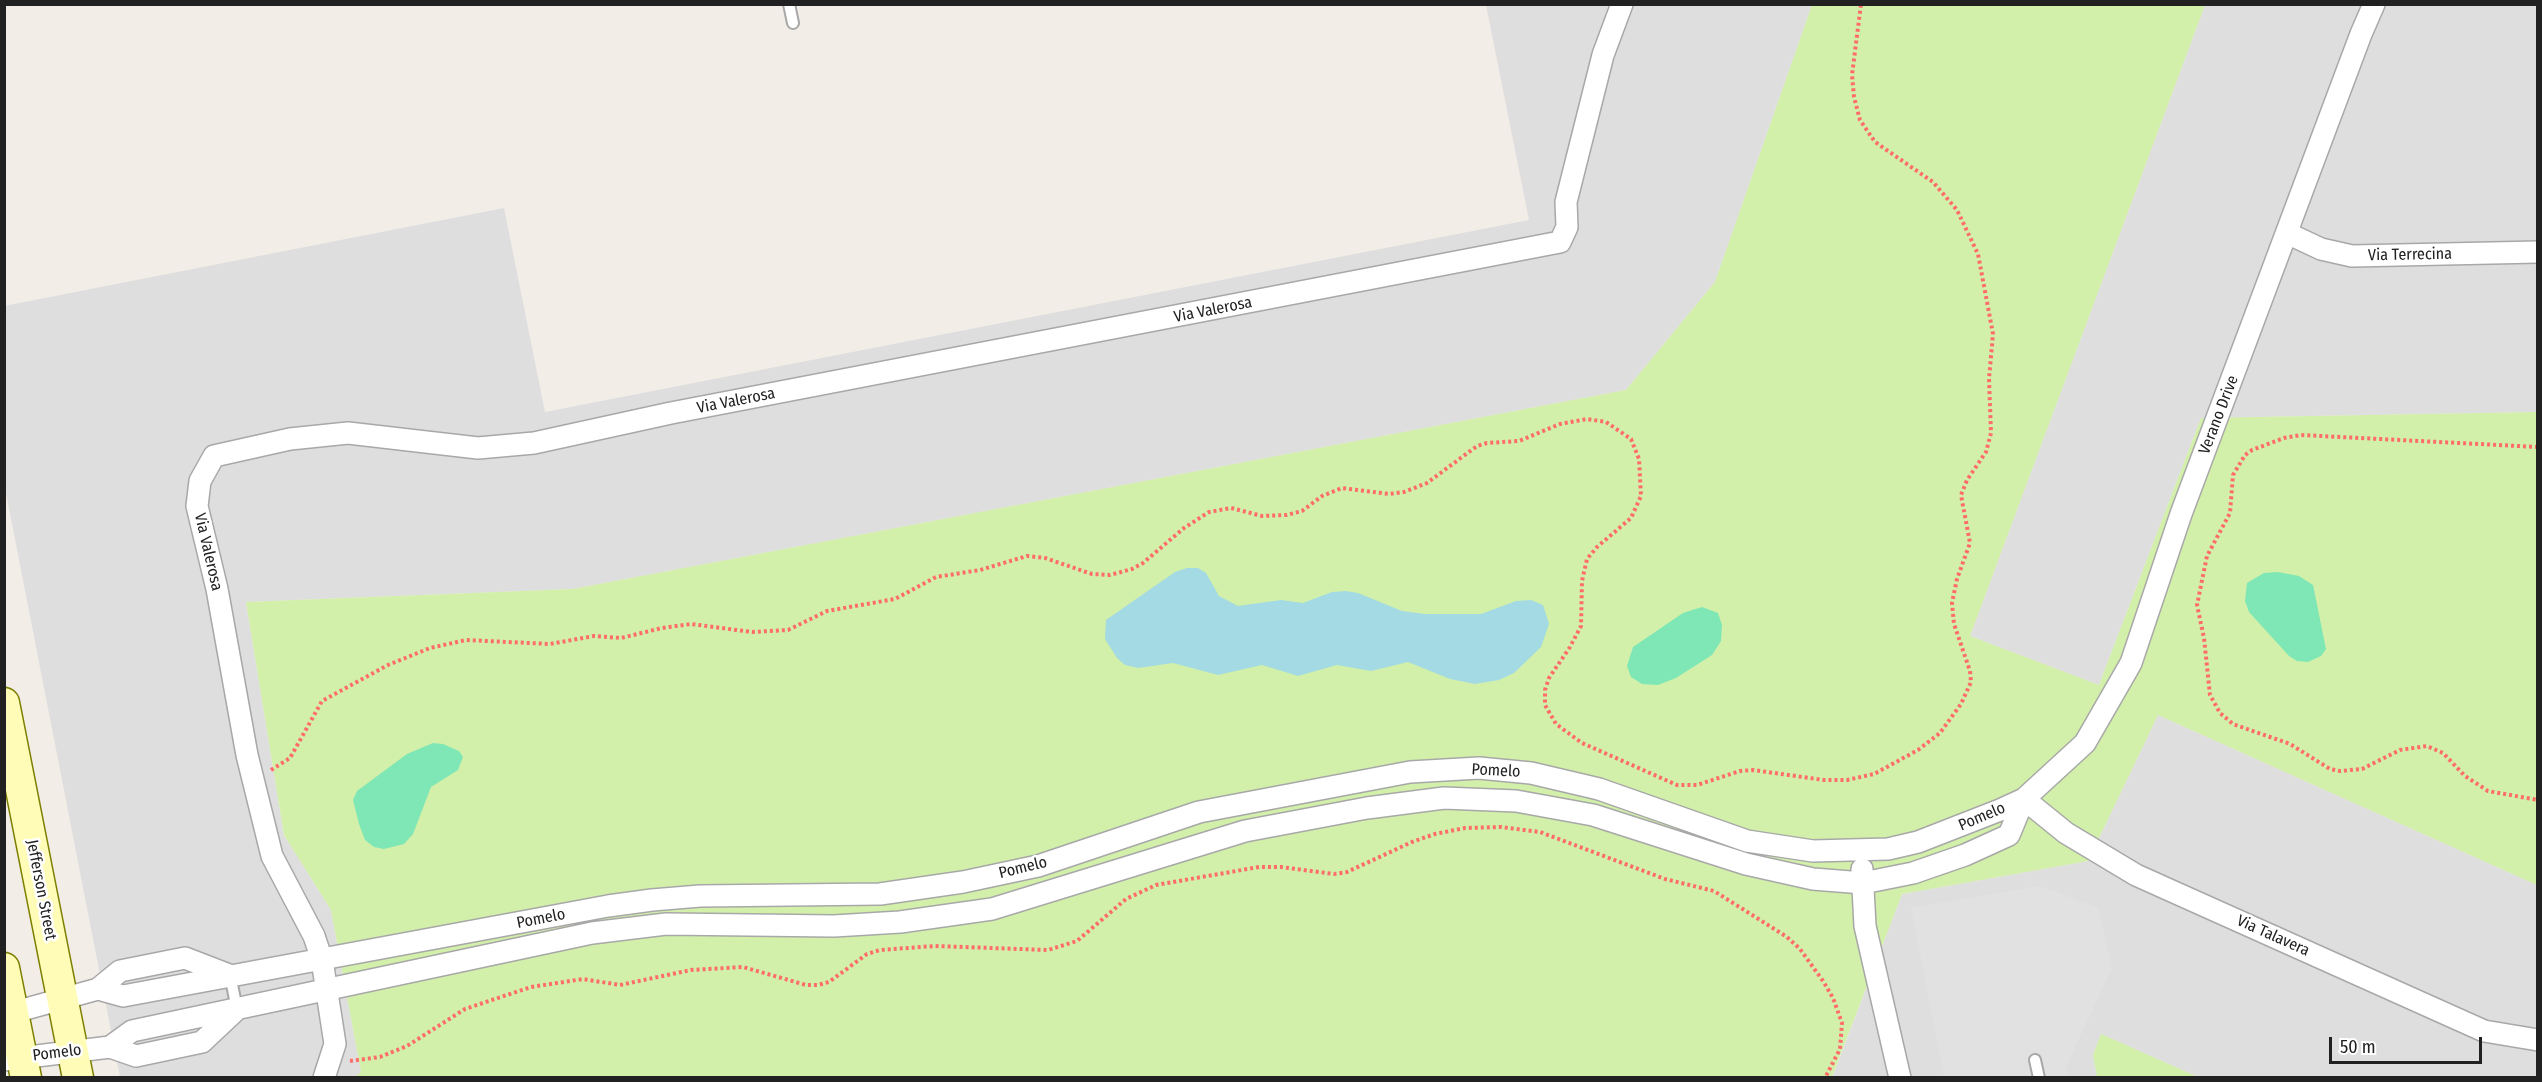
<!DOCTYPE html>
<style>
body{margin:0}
#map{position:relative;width:2542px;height:1082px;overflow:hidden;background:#f2ede7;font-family:"Fira Sans Condensed",sans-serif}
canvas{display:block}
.frame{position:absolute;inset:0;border:6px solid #212121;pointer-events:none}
.scale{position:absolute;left:2329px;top:1037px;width:153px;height:27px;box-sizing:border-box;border:3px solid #212121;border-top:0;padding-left:8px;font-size:18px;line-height:21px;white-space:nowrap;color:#212121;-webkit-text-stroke:4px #fff;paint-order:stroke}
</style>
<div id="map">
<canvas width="2542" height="1082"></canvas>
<div class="frame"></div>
<div class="scale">50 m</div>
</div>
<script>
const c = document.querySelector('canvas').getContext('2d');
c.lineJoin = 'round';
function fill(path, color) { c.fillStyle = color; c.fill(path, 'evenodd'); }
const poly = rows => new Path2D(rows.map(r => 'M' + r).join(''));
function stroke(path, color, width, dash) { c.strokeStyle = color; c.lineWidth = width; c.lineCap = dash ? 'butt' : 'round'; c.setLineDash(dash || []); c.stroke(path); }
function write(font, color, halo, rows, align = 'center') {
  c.font = font + ' "Fira Sans Condensed",sans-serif'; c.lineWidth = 5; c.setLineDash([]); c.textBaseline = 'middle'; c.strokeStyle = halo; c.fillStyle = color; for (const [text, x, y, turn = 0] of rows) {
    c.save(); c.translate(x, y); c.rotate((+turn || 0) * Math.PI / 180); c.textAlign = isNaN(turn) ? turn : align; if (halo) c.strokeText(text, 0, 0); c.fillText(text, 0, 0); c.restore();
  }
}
const residential = poly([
 [1486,5,1812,5,1715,282,1626,390,573,589,246,602,284,835,331,910,361,1072,355,1077,120,1077,5,488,4,306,504,208,545,412,1529,220],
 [2205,5,2537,5,2537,412,2201,418,2099,685,1970,636],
 [2158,715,2537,885,2537,1077,2198,1077,2101,1034,2093,1055,2097,1077,1832,1078,1902,894,2088,861]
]);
const grass = poly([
 [1812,5,2205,5,1970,636,2099,685,2201,418,2537,412,2537,885,2158,715,2088,861,1902,894,1832,1077,355,1077,361,1072,331,910,284,835,246,602,573,589,1626,390,1715,282],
 [2101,1034,2198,1077,2097,1077,2093,1055]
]);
const pitch = poly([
 [2278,572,2299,576,2313,585,2326,649,2321,656,2308,662,2297,661,2289,656,2249,612,2245,601,2247,583,2264,573],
 [1702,607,1718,613,1722,625,1721,641,1712,655,1676,678,1658,685,1642,684,1631,677,1627,666,1633,647,1683,613],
 [433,743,443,744,459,751,463,757,458,770,431,787,413,834,404,844,384,849,374,847,365,840,359,824,353,800,357,791,407,754]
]);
const parking = poly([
 [2039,886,2098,907,2112,968,2066,1067,2068,1077,1944,1077,1911,908]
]);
const water = poly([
 [1187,568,1198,568,1206,573,1219,596,1238,606,1281,600,1303,603,1332,592,1346,591,1358,593,1402,611,1425,614,1481,614,1516,601,1531,600,1543,605,1549,624,1541,647,1514,673,1499,680,1475,684,1450,679,1408,662,1371,671,1337,665,1298,676,1262,665,1218,675,1173,663,1138,668,1125,665,1117,658,1105,639,1106,620,1175,572]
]);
const path = poly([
 [2538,447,2301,435,2284,438,2252,450,2245,455,2233,475,2230,513,2207,556,2197,605,2204,638,2210,695,2220,713,2233,724,2290,744,2330,769,2340,771,2362,769,2400,750,2427,746,2443,753,2465,776,2488,791,2538,800],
 [271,770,290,758,322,701,388,665,430,648,466,640,550,644,594,636,621,638,662,628,691,624,752,632,788,630,827,611,895,599,936,577,980,570,1027,556,1045,558,1092,574,1110,575,1132,569,1143,563,1184,528,1209,512,1231,508,1262,516,1287,515,1302,511,1322,496,1342,488,1389,494,1404,492,1427,483,1477,446,1487,443,1519,441,1560,424,1587,419,1606,422,1631,439,1639,459,1641,496,1631,518,1597,547,1587,559,1582,581,1581,626,1570,647,1549,678,1545,690,1545,705,1556,724,1582,743,1677,785,1697,785,1740,771,1753,770,1824,780,1847,780,1874,774,1918,750,1940,733,1961,704,1971,682,1970,671,1954,624,1952,603,1957,579,1970,543,1961,495,1967,480,1986,452,1991,433,1989,379,1993,334,1978,254,1957,210,1933,182,1875,142,1860,120,1854,97,1852,75,1861,4],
 [350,1061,380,1057,407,1046,465,1009,531,987,583,979,620,985,691,970,743,967,806,985,818,985,829,982,867,954,880,950,935,946,1048,950,1077,941,1126,899,1156,885,1259,867,1281,867,1334,874,1347,872,1412,842,1435,834,1465,828,1501,827,1540,832,1665,879,1714,891,1787,937,1800,949,1823,981,1833,998,1842,1023,1840,1049,1825,1078]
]);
const service = poly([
 [789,4,793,23],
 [230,975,237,1009],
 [2035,1060,2039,1078]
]);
const minor = poly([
 [2287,233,2321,249,2352,256,2538,252],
 [2024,799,2066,833,2136,875,2484,1031,2538,1040],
 [1862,869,1865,926,1900,1078],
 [98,989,123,996,608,906,652,900,700,896,880,894,963,882,1038,866,1199,812,1410,772,1479,768,1531,773,1599,789,1747,841,1813,851,1888,849,1918,842,2000,810,2024,799,2085,743,2131,663,2181,514,2361,34,2374,4],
 [4,1015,98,989,120,971,185,958,229,975],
 [110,1047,132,1031,592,933,666,924,834,926,900,922,992,909,1245,831,1367,808,1444,798,1516,801,1593,815,1746,864,1813,879,1863,883,1913,873,1965,855,2009,835,2024,799],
 [4,1060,110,1047,136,1056,202,1042,236,1010],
 [324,1078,335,1044,322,960,314,936,272,856,247,755,217,589,197,506,200,481,214,456,290,439,348,433,478,448,534,443,671,413,1560,242,1567,227,1566,202,1603,55,1622,4]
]);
const secondary = poly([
 [4,703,78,1078],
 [4,968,26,1078]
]);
const streetNames = [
 ["Via Terrecina",2410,255,-1],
 ["Via Valerosa",1213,310,-11],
 ["Via Valerosa",736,401,-11],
 ["Verano Drive",2219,415,-69],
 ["Via Valerosa",208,552,77],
 ["Pomelo",1496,771,3],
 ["Pomelo",1982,817,-23],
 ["Pomelo",1023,868,-14],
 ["Jefferson Street",41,890,79],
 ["Pomelo",541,919,-11],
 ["Via Talavera",2273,936,24],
 ["Pomelo",57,1053,-7]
];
fill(residential, '#dfdede');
fill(grass, '#d2f0a9');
fill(pitch, '#7ee7b5');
fill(parking, '#e1e1e1');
fill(water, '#a3dae3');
stroke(service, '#a8a8a8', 14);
stroke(minor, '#a8a8a8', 24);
stroke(secondary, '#7d7f00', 33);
stroke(path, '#ff6d6a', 4, [3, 3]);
stroke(service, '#fff', 10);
stroke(minor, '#fff', 21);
stroke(secondary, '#fffcb7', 30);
write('16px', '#212121', '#fff', streetNames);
</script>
